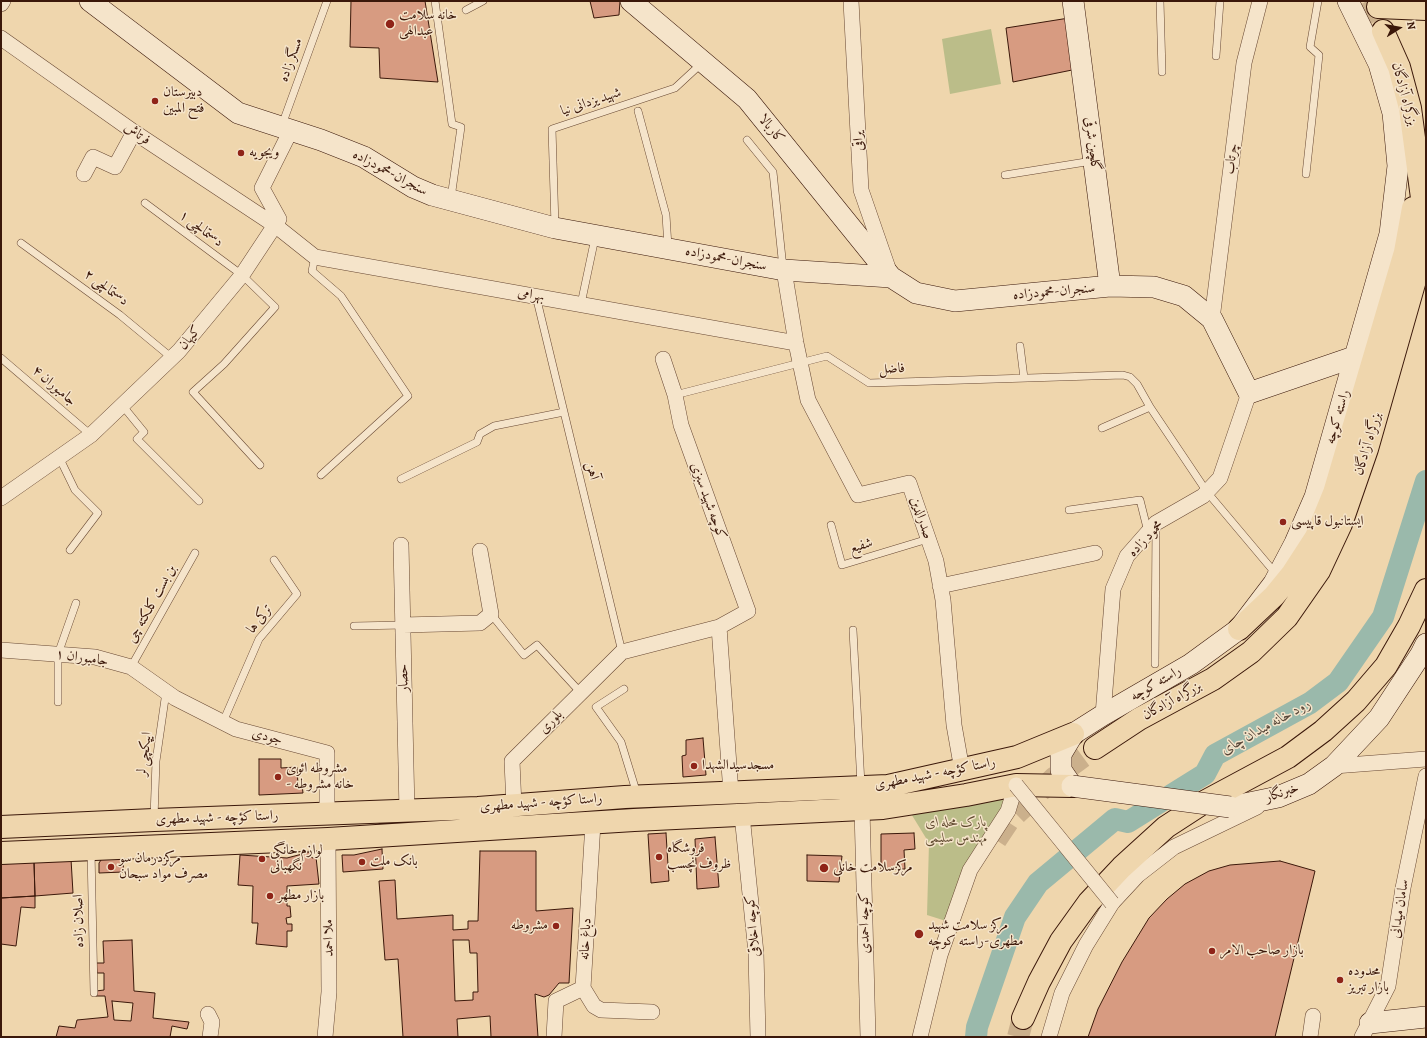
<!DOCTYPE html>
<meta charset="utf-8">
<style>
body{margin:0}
#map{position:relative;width:1427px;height:1038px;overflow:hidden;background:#efd6ad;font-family:Alegreya,serif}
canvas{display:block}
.frame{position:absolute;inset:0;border:2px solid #3b180a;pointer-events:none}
.north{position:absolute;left:1379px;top:8px;width:40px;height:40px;-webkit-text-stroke:3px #f5e4ca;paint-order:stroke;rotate:79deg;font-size:11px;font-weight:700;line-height:16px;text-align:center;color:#3b180a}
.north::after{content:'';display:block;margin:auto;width:14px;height:18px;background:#3b180a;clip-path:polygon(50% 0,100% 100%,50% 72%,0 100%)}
</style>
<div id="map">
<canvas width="1427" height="1038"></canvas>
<div class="frame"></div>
<div class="north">N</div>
</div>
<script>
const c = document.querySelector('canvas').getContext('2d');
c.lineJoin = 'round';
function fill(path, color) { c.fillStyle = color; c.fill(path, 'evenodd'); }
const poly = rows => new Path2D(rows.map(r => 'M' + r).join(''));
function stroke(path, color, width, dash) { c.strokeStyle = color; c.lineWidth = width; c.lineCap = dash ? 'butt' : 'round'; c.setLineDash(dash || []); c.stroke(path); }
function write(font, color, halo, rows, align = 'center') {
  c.font = font + ' Alegreya,Amiri,serif'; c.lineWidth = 3; c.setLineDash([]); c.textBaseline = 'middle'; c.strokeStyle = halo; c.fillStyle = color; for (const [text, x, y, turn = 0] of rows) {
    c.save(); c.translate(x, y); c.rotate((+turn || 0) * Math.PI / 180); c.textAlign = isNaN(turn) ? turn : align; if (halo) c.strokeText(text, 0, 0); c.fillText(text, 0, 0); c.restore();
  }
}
const green = poly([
 [991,29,1001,84,950,94,942,39],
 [1006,798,946,921,927,915,929,843,910,812]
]);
const river = poly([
 [976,1037,977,1027,1015,917,1038,883,1115,819,1128,822,1205,774,1215,755,1310,703,1338,682,1383,617,1426,481]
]);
const building = poly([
 [351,1,425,1,438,82,380,78,379,48,350,47,351,1],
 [590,1,620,1,619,15,594,18,590,1],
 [1069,18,1077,69,1013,82,1006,28,1069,18],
 [703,738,706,775,683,777,682,756,686,755,686,740,703,738],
 [259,759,281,759,281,768,297,767,298,786,302,785,303,793,259,795,259,759],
 [666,833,669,881,651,883,648,834,666,833],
 [914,833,915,849,904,850,905,869,881,870,881,834,914,833],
 [715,837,719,887,697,889,695,839,715,837],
 [382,849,383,869,343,872,342,855,354,855,382,849],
 [480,851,536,851,536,911,573,908,569,983,559,983,549,995,544,997,535,994,538,1037,491,1037,490,1016,457,1019,458,1037,403,1037,398,959,385,960,379,881,395,880,397,919,453,915,453,930,468,929,468,921,478,921,480,851],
 [453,940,469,940,470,953,477,953,478,992,473,992,473,1000,455,1001,453,940],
 [310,852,312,858,316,857,319,884,287,886,287,906,290,906,291,917,286,918,287,924,292,924,292,931,287,931,287,947,256,944,258,923,252,923,253,886,238,885,240,855,287,858,310,852],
 [807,855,842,856,839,882,807,881,807,855],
 [124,856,123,872,99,873,99,863,103,857,124,856],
 [71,859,73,893,35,896,34,862,71,859],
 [1280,861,1315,871,1275,1037,1088,1037,1098,1009,1122,962,1149,918,1167,899,1185,884,1209,871,1230,865,1280,861],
 [34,862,35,896,1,898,1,864,34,862],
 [35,896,35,908,21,907,16,946,1,944,1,898,35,896],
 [132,940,134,991,155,993,153,1018,189,1022,187,1029,172,1026,170,1037,56,1037,59,1026,75,1028,77,1020,108,1017,105,996,96,996,96,991,104,990,104,973,97,973,96,963,104,963,103,941,132,940],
 [112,1001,133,1003,131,1021,114,1020,112,1001]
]);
const highwayTunnel = poly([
 [1367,1,1383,31],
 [996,840,1008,822,1054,778,1095,748],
 [1018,1037,1023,1018]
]);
const lane = poly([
 [435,1,452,124,461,127,451,198],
 [1160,1,1162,72],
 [466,10,483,1],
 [1216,56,1220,1],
 [638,111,666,215,668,247],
 [282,125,327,1],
 [747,140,773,172,783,268],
 [1306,174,1319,55,1310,47,1318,1],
 [1005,175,1092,161],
 [145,203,242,275,275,307,224,364,193,392,260,465],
 [555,226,552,129,675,88,702,63],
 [21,243,120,315,172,358],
 [315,257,312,271,341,296,408,396,321,475],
 [536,296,622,652],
 [581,304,595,238],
 [1020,346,1024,378],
 [1,358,91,435],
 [675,395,827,356,869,383,1123,375,1130,377,1137,384,1150,407,1207,492,1276,574],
 [122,405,144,432,137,439,199,501],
 [1102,428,1150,407],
 [59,457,75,490,98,513,70,550],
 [401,479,477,442,480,434,494,426,564,412],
 [1069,510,1140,500,1148,532],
 [831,525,842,565,928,539],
 [491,614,524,655,537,645,581,693],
 [354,626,403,625],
 [853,630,861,785],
 [1155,664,1156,525],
 [131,667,195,553],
 [624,689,596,707,621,742,637,794],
 [58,702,58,654,76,603],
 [223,722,259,639,297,594,274,560],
 [154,818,156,761,166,692],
 [91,851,94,993]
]);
const street = poly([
 [851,1,861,190,888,268],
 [1,4,3,1],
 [1,38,134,132,276,226,315,257,796,343],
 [84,174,93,157,115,167,134,132],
 [784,270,796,343,808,400,858,495,909,483,936,561,943,600,954,725,962,770],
 [1212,319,1244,63,1260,1],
 [1,498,91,435,179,351,242,275,279,219,262,188,291,130],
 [401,545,407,811],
 [940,586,1095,553],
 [403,625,480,623,491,614,480,551],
 [719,627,731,793],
 [1,650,95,657,131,667,175,698,236,729,327,753,327,814],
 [1103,715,1113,589,1127,556,1156,523,1203,496,1220,478,1249,393],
 [1334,766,1426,759],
 [514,806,512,761,622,652,719,627,748,611,681,425,675,395,663,359],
 [862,809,868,1037],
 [742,815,756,953,758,1037],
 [583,988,594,1006,601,1010,652,1012],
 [208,1014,212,1022,210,1037],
 [325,1037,329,992,328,839],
 [554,1037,556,1001,583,988,593,823],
 [920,1037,940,955,970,870,1008,811,1016,785],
 [1049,1037,1062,993,1086,945,1112,903,1138,875,1174,847,1257,807],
 [1310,1037,1313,1016],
 [1362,1037,1388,986,1403,888,1426,776]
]);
const secondary = poly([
 [90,1,238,113,321,140,364,157,413,187,432,195,555,228,784,270,891,277,916,293,955,301,1110,286,1154,287,1184,296,1212,319,1249,393,1354,357],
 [631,1,747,99,891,277],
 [1073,1,1110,286],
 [1072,786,1061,770,1061,754,1073,734,1103,715,1191,664,1239,629,1274,583,1295,543,1315,497,1390,234,1398,166,1393,113,1379,64,1348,1],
 [1230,807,1278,797,1309,784,1334,766,1379,718,1421,654,1426,644],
 [1370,1023,1426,1017]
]);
const primary = poly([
 [1378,7,1426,9],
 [1,827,154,820,478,808,625,797,888,786,1017,757,1073,734],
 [1,853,328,839,634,820,883,808,966,795,1016,785,1072,786]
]);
const highway = poly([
 [1239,629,1274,596,1292,574,1316,537,1334,493,1405,252,1413,208],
 [1095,748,1139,719,1213,679,1251,652,1287,617,1319,571,1341,524,1367,449,1423,252,1424,213,1410,108,1399,67,1383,31],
 [1023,1018,1039,982,1061,941,1089,902,1122,867,1166,827,1206,801,1288,757,1323,731,1356,701,1386,666,1409,626,1426,590]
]);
const streetBridge = poly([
 [1016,785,1112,903]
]);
const secondaryBridge = poly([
 [1072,786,1230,807]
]);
const markers = [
 [390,24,5,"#8f2418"],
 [155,101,4,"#8f2418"],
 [241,153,4,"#8f2418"],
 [1283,522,4,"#8f2418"],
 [694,766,4,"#8f2418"],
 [278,777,4,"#8f2418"],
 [659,857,4,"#8f2418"],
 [262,859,4,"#8f2418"],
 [362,862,4,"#8f2418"],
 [111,867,4,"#8f2418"],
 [824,868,5,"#8f2418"],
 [270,896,4,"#8f2418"],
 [556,926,4,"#8f2418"],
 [919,934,5,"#8f2418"],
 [1212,951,4,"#8f2418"],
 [1340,980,4,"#8f2418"]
];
const poiNames = [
 ["خانه سلامت",399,16],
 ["عبدالهی",399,32],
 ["دبیرستان",163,93],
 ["فتح المبین",163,109],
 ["ویجویه",249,153],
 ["ایستانبول قاپیسی",1291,522],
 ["مسجدسیدالشهدا",702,766],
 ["مشروطه ائوی",286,769],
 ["- خانه مشروطه",286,785],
 ["فروشگاه",667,849],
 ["ظروف نچسب",667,865],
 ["لوازم خانگی",270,851],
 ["نگهبانی",270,867],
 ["مرکزدرمان سو",119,859],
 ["مصرف مواد سبحان",119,875],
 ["بانک ملت",370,862],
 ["مرکزسلامت خانلی",833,868],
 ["بازار مطهر",278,896],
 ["مشروطه",548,926,"right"],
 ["مرکز سلامت شهید",928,926],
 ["مطهری-راسته کوچه",928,942],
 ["بازار صاحب الامر",1220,951],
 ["محدوده",1348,972],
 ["بازار تبریز",1348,988]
];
const streetNames = [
 ["مسگر زاده",291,60,-70],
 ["بزرگراه آزادگان",1404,94,75],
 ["شهید یزدانی نیا",591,102,-18],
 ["کاربالا",771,129,51],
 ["فرتاش",137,134,34],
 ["یراقی",859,141,-93],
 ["گلچین شرقی",1092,144,83],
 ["چرتاب",1232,159,-83],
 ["سنجران-محمودزاده",390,173,28],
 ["دستمالچی ۱",201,229,37],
 ["سنجران-محمودزاده",726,259,11],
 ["دستمالچی ۲",106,288,36],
 ["سنجران-محمودزاده",1054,292,-5],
 ["بهرامی",531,295,10],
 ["کیهان",190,338,-50],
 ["فاضل",892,369,-2],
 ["جامبوران ۴",54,386,41],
 ["راسته کوچه",1338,417,-74],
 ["بزرگراه آزادگان",1368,444,-73],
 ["آهن",592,471,76],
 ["کوچه شهید سبزی",708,501,70],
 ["صدرالدین",921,518,71],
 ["محمود زاده",1146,539,-46],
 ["شفیع",861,546,-17],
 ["بن بست کلکته چی",152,604,-61],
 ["ترکی ها",260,619,-52],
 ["جامبوران ۱",82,658,8],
 ["حصار",404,678,-91],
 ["راسته کوچه",1156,684,-30],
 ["بزرگراه آزادگان",1172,701,-29],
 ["بلوری",551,722,-45],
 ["جودی",267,737,14],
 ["ایپکچی لر",145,754,-84],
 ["راستا کؤچه - شهید مطهری",935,774,-11],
 ["خبرنگار",1282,793,-19],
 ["راستا کؤچه - شهید مطهری",541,803,-4],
 ["راستا کؤچه - شهید مطهری",217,818,-2],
 ["سامان میدانی",1400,909,-81],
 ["اصلان زاده",79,921,-91],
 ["کوچه احمدی",865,923,-91],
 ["کوچه اخلاقی",753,926,-95],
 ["ملا احمد",329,938,-91],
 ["دباغ خانه",586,939,-87]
];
const parkNames = [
 ["پارک محله ای",956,823],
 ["مهندس سلیمی",956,839]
];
const waterNames = [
 ["رود خانه میدان چای",1266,727,-29]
];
fill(green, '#bbbd89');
stroke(river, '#9ab9ab', 22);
fill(building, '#d79b81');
stroke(building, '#3b180a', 1);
stroke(highwayTunnel, '#cbb08c', 22, [22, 11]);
stroke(lane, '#684833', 8);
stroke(street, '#684833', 16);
stroke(secondary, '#3b180a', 22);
stroke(primary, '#3b180a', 24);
stroke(highway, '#3b180a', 24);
stroke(lane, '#f5e4ca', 7);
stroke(street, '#f5e4ca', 15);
stroke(secondary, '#f5e4ca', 21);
stroke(primary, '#efd6ad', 22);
stroke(highway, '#efd6ad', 22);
stroke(streetBridge, '#684833', 16, []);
stroke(secondaryBridge, '#3b180a', 22, []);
stroke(streetBridge, '#f5e4ca', 15);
stroke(secondaryBridge, '#f5e4ca', 21);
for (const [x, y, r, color] of markers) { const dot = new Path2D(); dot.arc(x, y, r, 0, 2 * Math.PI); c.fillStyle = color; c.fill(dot); stroke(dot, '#f5e4ca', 1.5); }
write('14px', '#3b180a', '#f5e4ca', poiNames, 'left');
write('14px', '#3b180a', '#f5e4ca', streetNames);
write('italic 14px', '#614a30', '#f5e4ca', parkNames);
write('italic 15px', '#58483a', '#f5e4ca', waterNames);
</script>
